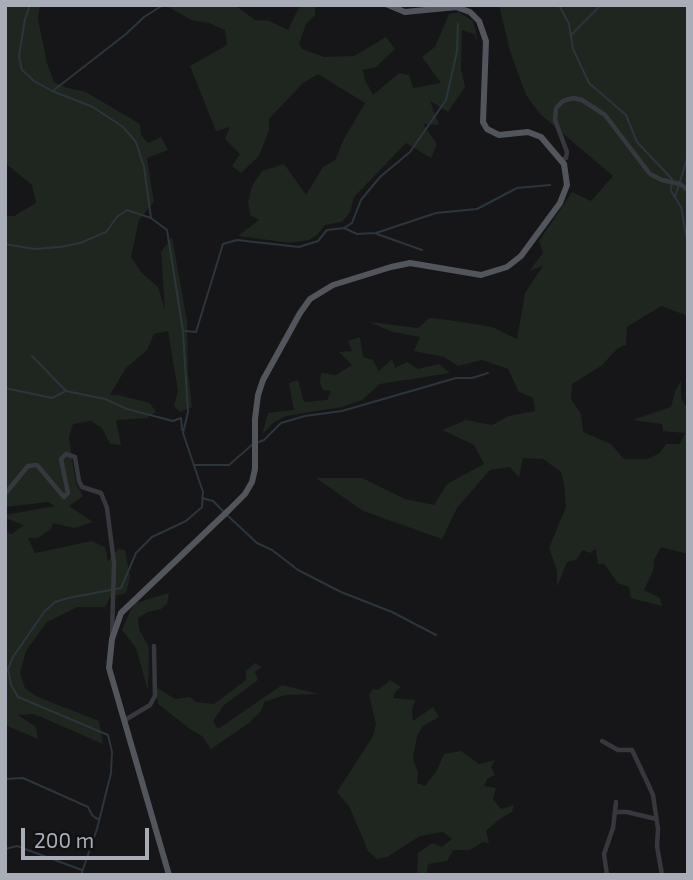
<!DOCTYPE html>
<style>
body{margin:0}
#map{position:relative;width:693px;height:880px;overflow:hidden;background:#161618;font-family:"Exo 2",sans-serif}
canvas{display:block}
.frame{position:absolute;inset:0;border:7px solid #a8adb8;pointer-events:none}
.scale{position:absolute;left:21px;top:828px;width:128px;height:32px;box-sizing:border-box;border:4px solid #a8adb8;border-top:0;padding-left:9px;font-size:21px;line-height:24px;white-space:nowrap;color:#a8adb8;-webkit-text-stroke:5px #111113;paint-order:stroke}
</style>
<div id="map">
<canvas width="693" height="880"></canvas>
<div class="frame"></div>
<div class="scale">200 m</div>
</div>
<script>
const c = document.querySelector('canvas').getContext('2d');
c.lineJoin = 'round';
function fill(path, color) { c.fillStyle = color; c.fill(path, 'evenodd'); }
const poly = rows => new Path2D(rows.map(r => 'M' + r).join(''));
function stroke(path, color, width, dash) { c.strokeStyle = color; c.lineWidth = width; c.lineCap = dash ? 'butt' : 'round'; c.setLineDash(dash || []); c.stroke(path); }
const green = poly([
 [5,5,40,5,38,19,47,63,54,82,65,87,86,92,140,124,141,135,148,143,161,137,168,150,147,158,154,202,139,220,131,257,141,272,158,287,165,310,161,252,172,237,187,321,188,372,192,407,180,412,174,406,178,391,168,331,154,334,147,350,126,368,110,395,118,395,150,403,156,412,147,418,116,420,121,445,110,444,102,428,91,421,73,424,69,437,72,459,76,483,83,496,69,506,93,522,74,528,53,523,51,529,38,538,28,538,35,553,92,541,105,547,108,561,118,549,125,550,130,577,126,593,110,597,105,607,77,607,47,622,26,651,20,673,25,688,38,697,99,721,103,744,34,714,18,715,36,727,38,739,5,725,5,532,12,534,24,525,5,518,5,515,55,506,48,502,5,507,5,216,14,216,36,203,32,185,5,163],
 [165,5,235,5,255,20,269,21,288,30,300,5,315,5,315,15,306,24,299,44,302,49,324,57,354,56,386,37,395,49,376,67,363,70,365,80,373,95,399,73,409,75,413,88,441,83,422,57,435,47,449,14,459,12,473,21,478,42,474,34,462,30,461,69,465,87,448,112,430,101,439,125,423,124,437,144,431,158,406,143,354,197,350,212,342,222,325,225,318,234,309,240,290,243,238,236,259,220,250,215,248,202,252,186,262,171,284,164,306,195,323,167,335,160,344,139,365,103,318,74,303,83,269,119,269,130,259,156,241,173,232,166,240,154,225,139,230,127,216,131,190,66,227,45,225,30,209,23,191,20],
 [499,5,688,5,688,316,661,306,627,327,626,345,618,348,601,366,572,384,571,399,581,414,583,432,611,444,624,459,647,459,660,453,666,444,680,444,685,433,663,431,662,424,632,420,671,407,675,391,681,381,681,398,688,409,688,554,661,547,654,560,653,571,644,590,660,598,662,606,631,598,629,587,618,583,604,564,598,564,596,549,590,553,583,550,576,560,567,562,557,587,557,571,549,548,566,507,564,484,561,472,543,459,523,458,519,478,510,467,490,470,457,508,442,539,363,511,316,478,362,478,405,499,434,505,447,484,484,464,474,445,442,430,466,420,492,425,509,416,535,411,533,398,519,392,508,369,482,360,458,366,444,357,414,351,420,337,393,332,369,322,418,328,429,318,448,320,492,327,517,339,525,293,543,266,529,271,543,253,539,241,572,192,591,201,613,176,540,114,526,95,510,51],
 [360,337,363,357,373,360,379,371,392,359,395,368,407,362,418,369,439,364,450,373,380,384,362,400,342,407,286,416,273,423,262,435,268,413,294,410,289,383,298,380,304,402,327,400,331,391,323,390,320,383,321,373,336,375,352,365,339,352,352,351,348,341],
 [169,593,167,604,161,609,148,612,138,618,139,629,149,647,148,691,136,648,122,630,130,611,136,603],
 [255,663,262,667,255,672,258,680,224,705,213,721,218,729,282,685,319,694,285,695,264,702,262,710,249,723,211,749,202,736,190,729,158,704,156,687,175,699,190,697,196,702,214,704,246,680,246,671],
 [390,680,401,687,395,692,393,698,415,700,412,709,413,721,433,707,439,717,423,726,417,736,413,758,418,773,417,783,425,786,436,772,444,754,461,751,479,764,495,760,491,767,495,775,487,779,484,786,496,788,493,799,501,809,514,805,512,812,501,818,486,831,489,843,483,842,470,850,453,850,447,861,428,864,427,874,417,875,418,853,432,843,442,847,452,839,443,832,420,836,387,857,377,859,368,851,349,806,337,792,373,736,376,725,369,694,373,689,378,690]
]);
const stream = poly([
 [30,5,25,19,19,56,22,70,34,81,52,91,93,107,123,127,136,142,144,167,151,218,167,230,183,331,188,412,183,433,203,492,202,507,186,521,152,537,136,553,121,588,68,598,55,602,44,612,13,657,8,669,11,685,18,697,108,735,112,752,111,773,97,829,81,875],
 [559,5,569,24,573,49,589,83,626,115,637,142,672,179,671,191,681,207,688,245],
 [572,34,601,5],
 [54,90,126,34,144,17,163,5],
 [675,197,688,156],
 [344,228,352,223,361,200,380,177,410,152,446,100,457,51,458,24],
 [377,234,422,250],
 [5,244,34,249,60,247,80,243,106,232,117,217,127,210,151,218],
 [185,331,196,332,223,244,237,240,299,247,318,241,327,230,344,228,357,234,376,233,436,213,477,209,517,188,550,185],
 [32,356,66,391,105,399,127,409,173,421,181,418,182,430],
 [5,388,52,398,64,392],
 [259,442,264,440,281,423,305,416,342,411,456,378,472,378,488,373],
 [194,465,229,465,253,444],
 [202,498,213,501,223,511],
 [227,515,257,543,272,550,298,570,341,592,392,612,436,635],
 [5,779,23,778,88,807,92,815,97,819,100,818],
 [5,849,17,846,82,870]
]);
const minor = poly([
 [561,160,566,158,567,152,555,120,556,108,563,101,573,98,582,100,605,115,650,174,662,180,680,184,688,190],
 [5,494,28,466,37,465,64,497,68,493,61,459,66,454,75,457,79,481,82,487,101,493,107,508,114,563,112,635],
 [125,720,150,705,155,696,154,646],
 [602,741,618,750,632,750,649,786,653,795,658,829,657,846,662,875],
 [615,812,627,812,656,819],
 [607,875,604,854,613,828,616,802]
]);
const primary = poly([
 [169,875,109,668,112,639,121,613,229,510,245,494,252,482,255,469,255,419,258,395,263,380,300,313,310,299,333,285,391,267,410,263,481,275,507,267,521,256,560,203,567,185,564,164,541,137,528,132,499,135,487,129,483,122,486,41,479,21,470,12,456,7,405,12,388,5]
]);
fill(green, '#1e261f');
stroke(stream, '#2c353c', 2);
stroke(minor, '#37383d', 4.5);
stroke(primary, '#53555c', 6);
</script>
